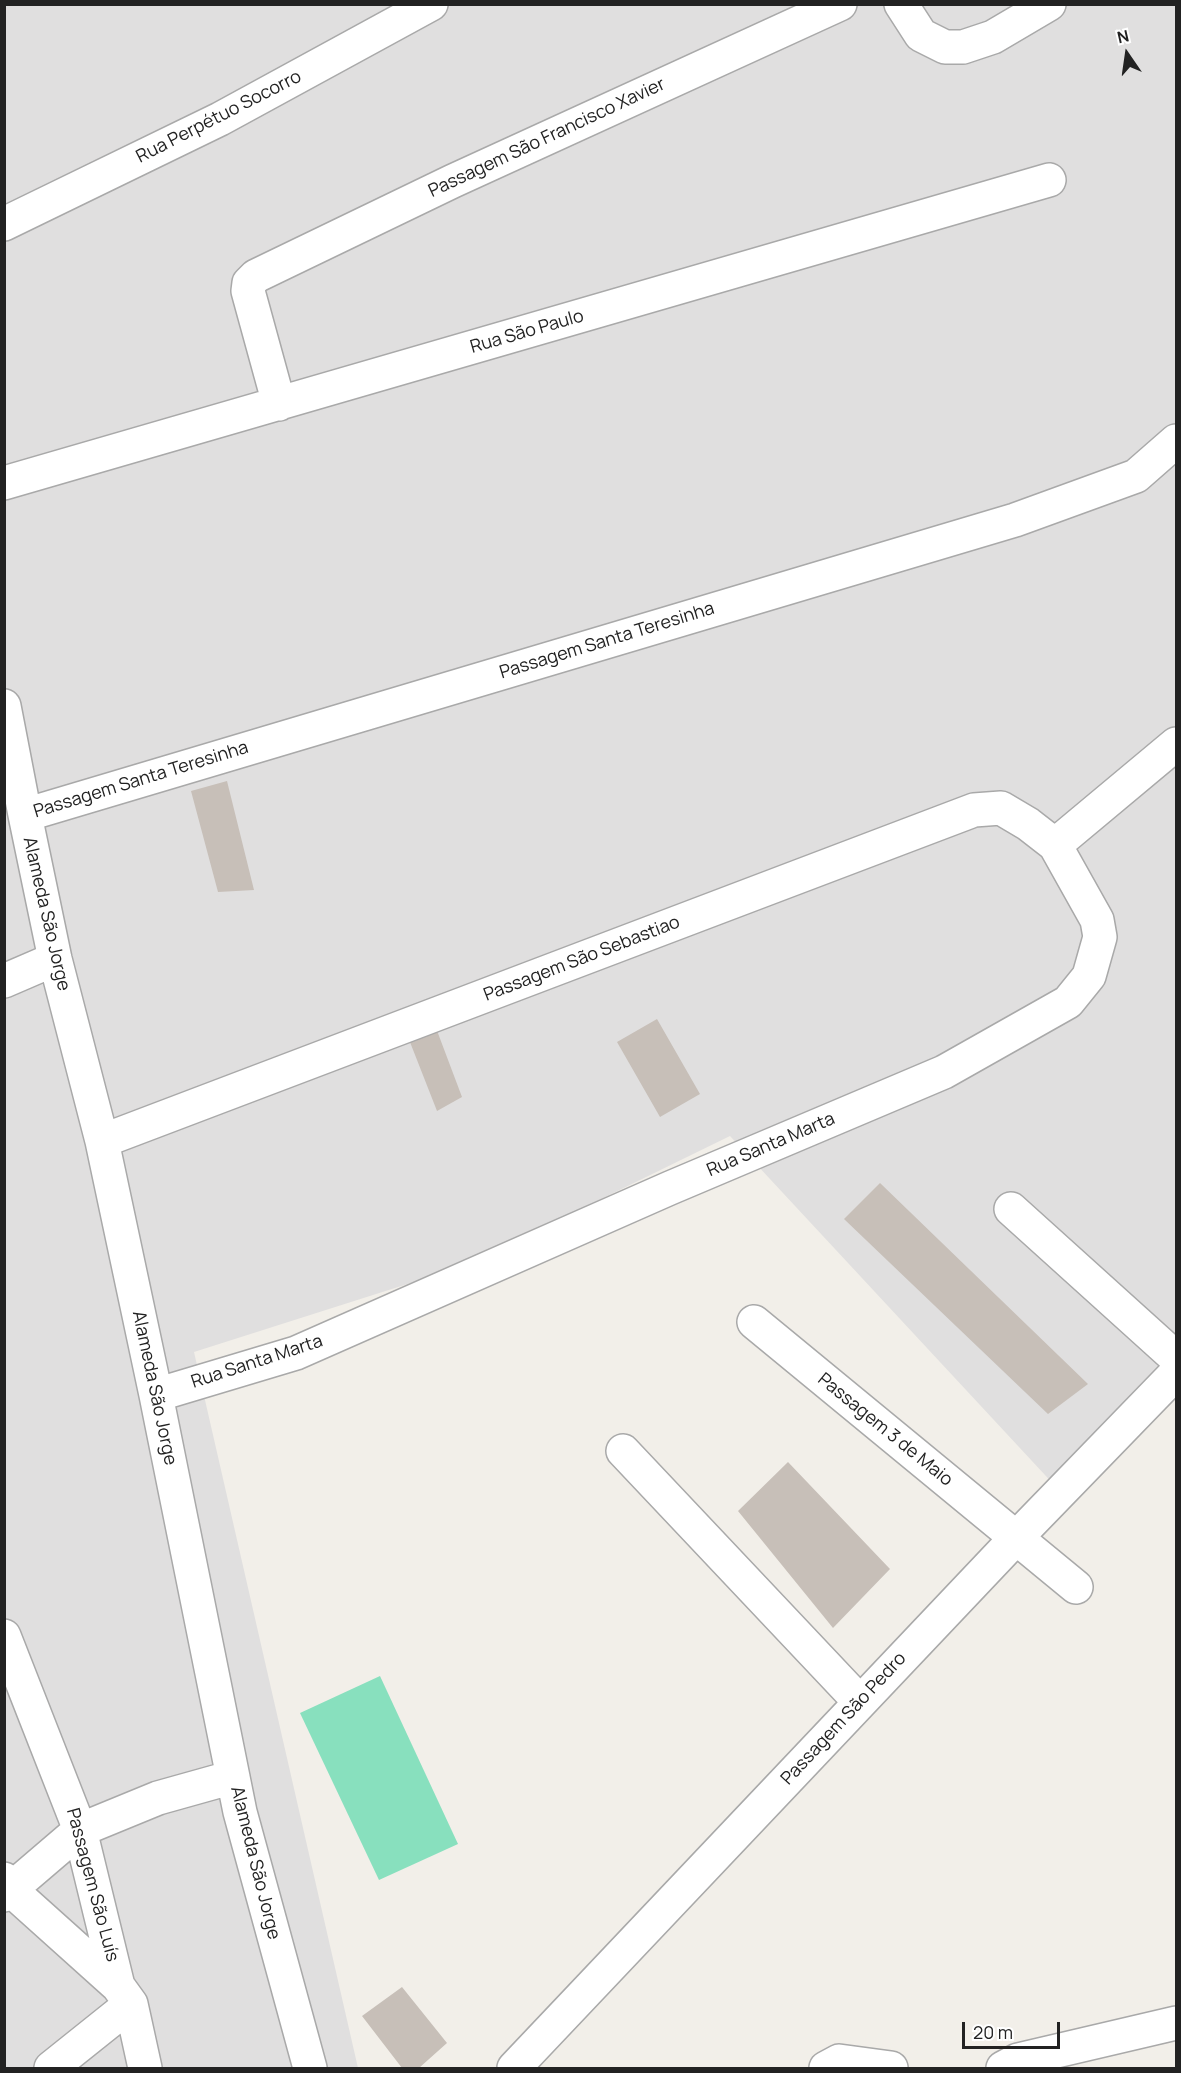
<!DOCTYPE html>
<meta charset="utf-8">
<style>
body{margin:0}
#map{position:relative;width:1181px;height:2073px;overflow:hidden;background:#f2efe9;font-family:Manrope,sans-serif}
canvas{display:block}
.frame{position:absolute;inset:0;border:6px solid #222;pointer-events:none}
.north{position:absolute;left:1097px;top:24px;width:60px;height:60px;-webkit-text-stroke:4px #fff;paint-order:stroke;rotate:347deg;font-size:16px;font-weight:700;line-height:24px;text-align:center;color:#222}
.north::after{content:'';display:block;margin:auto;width:21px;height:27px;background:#222;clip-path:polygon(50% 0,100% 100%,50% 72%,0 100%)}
.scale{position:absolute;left:962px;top:2022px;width:98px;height:27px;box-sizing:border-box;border:3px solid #222;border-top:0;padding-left:8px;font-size:18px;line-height:21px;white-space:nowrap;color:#222;-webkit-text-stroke:4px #fff;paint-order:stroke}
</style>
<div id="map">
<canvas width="1181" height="2073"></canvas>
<div class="frame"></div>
<div class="north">N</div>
<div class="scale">20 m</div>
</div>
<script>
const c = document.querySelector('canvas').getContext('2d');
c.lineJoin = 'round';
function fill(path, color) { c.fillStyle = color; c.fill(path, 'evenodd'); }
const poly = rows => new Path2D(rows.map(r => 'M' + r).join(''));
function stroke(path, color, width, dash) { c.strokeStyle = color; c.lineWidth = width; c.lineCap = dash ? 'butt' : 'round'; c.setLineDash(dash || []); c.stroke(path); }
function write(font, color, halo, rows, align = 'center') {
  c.font = font + ' Manrope,sans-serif'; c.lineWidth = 5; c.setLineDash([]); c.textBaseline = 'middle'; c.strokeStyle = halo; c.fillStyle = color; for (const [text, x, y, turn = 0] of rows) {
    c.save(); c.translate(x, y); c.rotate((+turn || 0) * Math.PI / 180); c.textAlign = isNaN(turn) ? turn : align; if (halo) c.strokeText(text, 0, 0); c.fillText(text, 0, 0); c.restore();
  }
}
const residential = poly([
 [5,5,1176,5,1176,1364,1058,1489,730,1136,464,1266,194,1352,358,2068,5,2068]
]);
const pitch = poly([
 [380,1676,458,1844,379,1880,300,1713]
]);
const building = poly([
 [227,781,254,890,218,892,191,791],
 [657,1019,700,1094,660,1117,617,1042],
 [436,1028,462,1097,437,1111,408,1037],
 [880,1183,1088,1384,1048,1414,844,1219],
 [788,1462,890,1569,833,1628,738,1511],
 [402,1987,447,2043,419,2068,402,2068,362,2016]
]);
const minor = poly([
 [901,4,921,35,945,47,963,47,993,37,1049,4],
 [4,224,220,119,431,4],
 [279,404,248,291,249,283,256,276,453,181,840,4],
 [4,483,1049,180],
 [4,706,25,815,55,959,102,1141,156,1395,240,1812,310,2068],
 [25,815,1015,520,1136,476,1176,441],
 [1055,845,1176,744],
 [4,981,55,959],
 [102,1141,974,810,1001,808,1028,824,1055,845,1097,920,1100,937,1089,976,1068,1002,944,1072,670,1188,296,1353,156,1395],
 [1011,1209,1176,1358],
 [754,1322,1076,1587],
 [623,1451,860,1702],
 [4,1636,80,1830,118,1986,131,2004,145,2068],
 [4,1879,11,1890,118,1986],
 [4,1895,80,1830,158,1798,233,1777],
 [51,2068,131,2004],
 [514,2068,1016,1538,1176,1373],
 [826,2068,839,2061,891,2068],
 [1003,2068,1018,2060,1176,2023]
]);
const streetNames = [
 ["Rua Perpétuo Socorro",219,117,-27],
 ["Passagem São Francisco Xavier",547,138,-25],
 ["Rua São Paulo",527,332,-16],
 ["Passagem Santa Teresinha",607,641,-17],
 ["Passagem Santa Teresinha",141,780,-17],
 ["Alameda São Jorge",46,914,77],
 ["Passagem São Sebastiao",582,959,-21],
 ["Rua Santa Marta",771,1145,-23],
 ["Rua Santa Marta",257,1362,-18],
 ["Alameda São Jorge",154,1388,78],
 ["Passagem 3 de Maio",885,1430,39],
 ["Passagem São Pedro",844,1719,-47],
 ["Alameda São Jorge",255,1863,76],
 ["Passagem São Luís",92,1885,75]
];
fill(residential, '#e0dfdf');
fill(pitch, '#88e0be');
fill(building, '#c7bfb8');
stroke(minor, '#a9a9a9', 36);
stroke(minor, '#fff', 33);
write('18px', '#222', '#fff', streetNames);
</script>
